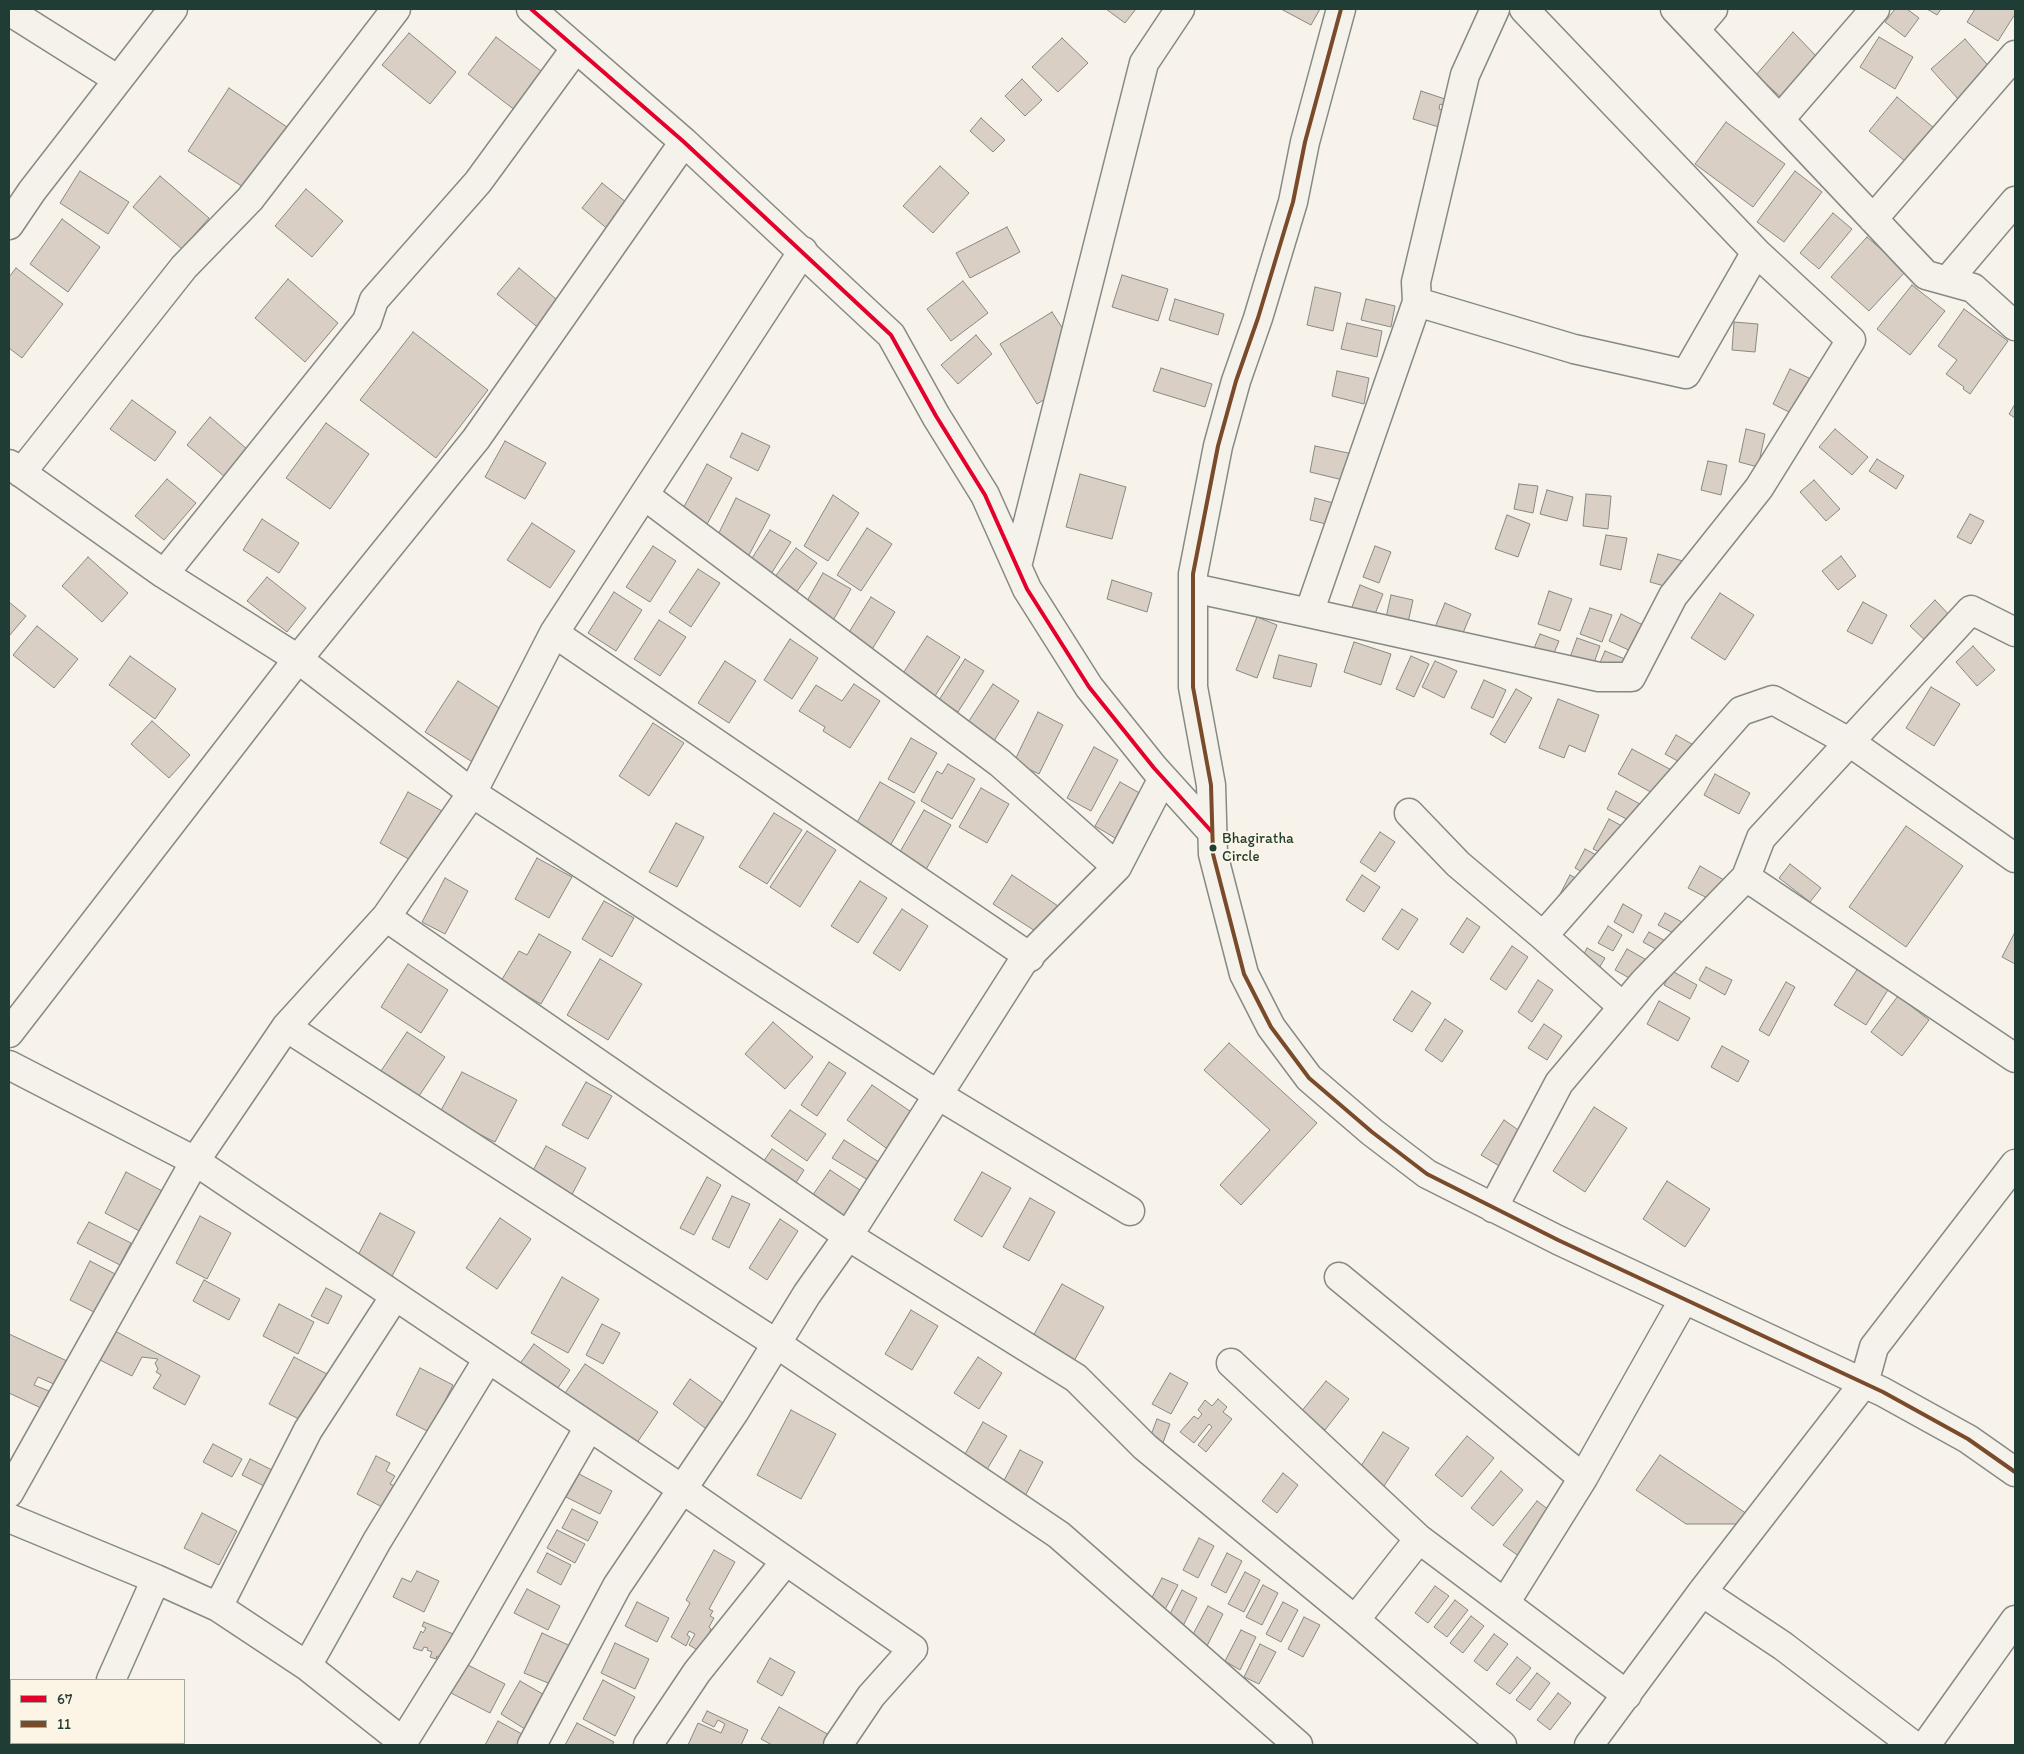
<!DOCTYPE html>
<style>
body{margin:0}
#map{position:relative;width:2024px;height:1754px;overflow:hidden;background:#f7f3ea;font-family:Itim,sans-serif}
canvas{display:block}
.frame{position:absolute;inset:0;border:10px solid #1f3d34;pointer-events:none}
.legend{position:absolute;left:10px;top:1679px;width:175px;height:65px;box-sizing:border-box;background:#fcf5e5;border:1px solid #a4ab9e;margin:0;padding:6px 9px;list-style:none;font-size:15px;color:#1f3d34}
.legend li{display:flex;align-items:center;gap:10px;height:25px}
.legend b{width:25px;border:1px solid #a4ab9e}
</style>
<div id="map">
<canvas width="2024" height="1754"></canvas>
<div class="frame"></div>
<ul class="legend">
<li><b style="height:6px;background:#e4002b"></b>67</li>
<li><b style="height:6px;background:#7a4b2a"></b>11</li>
</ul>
</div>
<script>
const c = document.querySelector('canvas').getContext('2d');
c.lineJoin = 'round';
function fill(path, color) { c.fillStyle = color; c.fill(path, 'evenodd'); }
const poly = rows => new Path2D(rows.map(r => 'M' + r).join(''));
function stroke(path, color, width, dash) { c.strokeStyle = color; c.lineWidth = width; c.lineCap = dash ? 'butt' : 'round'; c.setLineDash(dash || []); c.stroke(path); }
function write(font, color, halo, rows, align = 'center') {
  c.font = font + ' Itim,sans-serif'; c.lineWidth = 4; c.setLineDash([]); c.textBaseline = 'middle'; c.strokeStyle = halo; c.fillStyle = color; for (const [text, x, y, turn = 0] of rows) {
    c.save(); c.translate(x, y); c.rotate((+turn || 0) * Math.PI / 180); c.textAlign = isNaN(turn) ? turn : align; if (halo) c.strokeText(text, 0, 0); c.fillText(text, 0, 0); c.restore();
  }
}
const building = poly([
 [1106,9,1136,9,1125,23,1106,9],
 [1281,9,1320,9,1311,25,1281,9],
 [1895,9,1907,9,1919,18,1905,37,1885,22,1895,9],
 [1927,9,1941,9,1937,15,1927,9],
 [1975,9,2015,9,2015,14,1998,41,1967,22,1975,9],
 [1793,32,1819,59,1783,99,1756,75,1793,32],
 [409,33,456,72,430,104,382,65,409,33],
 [496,37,545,74,516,111,468,74,496,37],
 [1879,37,1913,57,1895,89,1860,67,1879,37],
 [1062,38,1088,63,1058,92,1032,67,1062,38],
 [1965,39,1992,70,1959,100,1931,69,1965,39],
 [1022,79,1042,100,1025,116,1005,96,1022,79],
 [229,88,287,127,246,189,188,151,229,88],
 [1421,91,1454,102,1446,106,1440,104,1439,109,1444,111,1445,129,1413,119,1421,91],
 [1897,97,1934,128,1906,162,1869,131,1897,97],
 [981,118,1005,140,993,152,970,131,981,118],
 [1726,122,1785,164,1753,207,1695,164,1726,122],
 [940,166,969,193,933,233,903,206,940,166],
 [80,171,129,202,108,234,60,203,80,171],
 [1795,171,1822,192,1784,242,1757,222,1795,171],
 [160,176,209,218,182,249,133,207,160,176],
 [602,183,641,214,620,239,582,208,602,183],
 [306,189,343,221,312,257,275,226,306,189],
 [1833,213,1852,229,1819,269,1800,253,1833,213],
 [62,219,100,247,68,292,30,264,62,219],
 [1007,227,1020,252,970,278,956,253,1007,227],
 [1867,237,1906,271,1869,311,1831,277,1867,237],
 [16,268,63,304,22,358,9,348,9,277,16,268],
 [519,268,562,304,541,330,497,294,519,268],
 [1122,275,1168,289,1158,321,1112,307,1122,275],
 [288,279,338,323,305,362,255,318,288,279],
 [963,281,988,313,951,341,927,309,963,281],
 [1912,285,1945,311,1910,355,1877,329,1912,285],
 [1315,287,1341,293,1333,331,1307,325,1315,287],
 [1175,299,1224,314,1218,335,1169,320,1175,299],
 [1366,299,1395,306,1391,327,1361,320,1366,299],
 [1964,309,2008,341,1970,394,1963,389,1964,387,1946,374,1957,360,1938,346,1964,309],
 [1052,312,1072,343,1055,393,1037,404,1000,344,1052,312],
 [1734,322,1758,324,1755,352,1732,350,1734,322],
 [1347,323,1382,331,1377,357,1341,349,1347,323],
 [413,332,488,390,436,458,360,400,413,332],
 [976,335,992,354,958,384,941,365,976,335],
 [1161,368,1212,384,1205,407,1153,391,1161,368],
 [1790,369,1811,379,1793,414,1773,404,1790,369],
 [1337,371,1369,378,1364,404,1332,396,1337,371],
 [132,400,176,432,155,461,110,429,132,400],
 [2015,404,2015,418,2009,414,2015,404],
 [210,417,248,450,225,477,187,445,210,417],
 [326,423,369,454,330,509,286,478,326,423],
 [1746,429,1765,434,1758,467,1739,462,1746,429],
 [1835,429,1868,457,1852,475,1819,447,1835,429],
 [742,433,770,446,758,471,730,457,742,433],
 [505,441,546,463,525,499,485,477,505,441],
 [1315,446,1353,454,1347,481,1310,472,1315,446],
 [1877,459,1904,476,1896,489,1869,471,1877,459],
 [1708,461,1727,465,1721,495,1701,490,1708,461],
 [707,464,732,478,705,528,680,514,707,464],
 [1080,474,1126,487,1112,539,1066,527,1080,474],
 [167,479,196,503,164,540,135,516,167,479],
 [1814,480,1840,509,1826,521,1800,492,1814,480],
 [1519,484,1538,486,1533,513,1514,509,1519,484],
 [1547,490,1573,497,1567,521,1540,514,1547,490],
 [1586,494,1611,496,1608,529,1583,526,1586,494],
 [833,495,859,513,828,561,804,546,833,495],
 [736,498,770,515,749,555,716,539,736,498],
 [1315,498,1348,507,1342,528,1310,520,1315,498],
 [1970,514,1984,521,1971,544,1957,537,1970,514],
 [1507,515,1530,524,1518,557,1495,549,1507,515],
 [262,519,299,543,279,573,243,550,262,519],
 [532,523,575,551,550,588,507,560,532,523],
 [867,528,892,544,861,591,837,575,867,528],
 [770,530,791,542,766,582,745,569,770,530],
 [1606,535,1627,538,1621,570,1600,565,1606,535],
 [653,546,676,561,650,602,626,587,653,546],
 [1375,546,1391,552,1379,583,1363,577,1375,546],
 [796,548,817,563,793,597,772,581,796,548],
 [1658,554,1683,561,1675,589,1650,582,1658,554],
 [1841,556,1856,576,1838,590,1822,571,1841,556],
 [88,557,128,593,102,622,62,586,88,557],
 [698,569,720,583,691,627,669,612,698,569],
 [823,573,851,589,831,624,803,608,823,573],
 [267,577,306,608,287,632,247,601,267,577],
 [1112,580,1152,593,1147,612,1107,599,1112,580],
 [1360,585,1383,594,1371,624,1349,615,1360,585],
 [1549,591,1572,599,1560,631,1538,624,1549,591],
 [614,592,642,610,616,651,588,633,614,592],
 [1720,593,1754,615,1725,660,1691,638,1720,593],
 [1391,595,1413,600,1407,627,1385,622,1391,595],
 [871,597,895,612,871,651,846,637,871,597],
 [1935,600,1954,620,1930,645,1910,626,1935,600],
 [9,602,26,616,9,636,9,602],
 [1863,602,1887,615,1872,644,1847,631,1863,602],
 [1445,603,1471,614,1457,647,1431,637,1445,603],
 [1590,608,1612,615,1602,642,1580,634,1590,608],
 [1621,614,1645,626,1633,652,1609,641,1621,614],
 [1257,617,1277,625,1257,678,1236,670,1257,617],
 [659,620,686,637,660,676,634,659,659,620],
 [37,626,78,659,54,688,13,655,37,626],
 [1540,634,1559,641,1548,667,1529,660,1540,634],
 [927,636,960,657,933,699,900,678,927,636],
 [1577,638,1600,646,1587,682,1564,674,1577,638],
 [790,639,818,658,792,699,764,680,790,639],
 [1354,642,1391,654,1381,685,1344,672,1354,642],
 [1973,646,1995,670,1977,686,1956,662,1973,646],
 [1605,651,1630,661,1593,679,1605,651],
 [1279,655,1317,664,1311,687,1273,678,1279,655],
 [130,656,176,689,155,719,109,685,130,656],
 [1411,656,1429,664,1414,697,1396,689,1411,656],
 [965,659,984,671,958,712,939,700,965,659],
 [725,661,756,681,729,723,698,703,725,661],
 [1435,661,1457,671,1444,698,1422,687,1435,661],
 [1484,680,1506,690,1493,718,1471,708,1484,680],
 [458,681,507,713,474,763,425,732,458,681],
 [854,684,880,701,850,748,823,731,825,727,799,711,816,685,842,701,854,684],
 [993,684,1019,701,992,744,965,727,993,684],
 [1931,687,1960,704,1934,746,1906,728,1931,687],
 [1516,689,1532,698,1505,743,1490,734,1516,689],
 [1558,699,1599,715,1585,752,1569,745,1564,758,1539,748,1558,699],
 [1038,712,1063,725,1039,774,1014,762,1038,712],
 [152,721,190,755,169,778,131,744,152,721],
 [653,723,684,743,649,796,619,776,653,723],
 [1676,735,1704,751,1694,770,1665,754,1676,735],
 [911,738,937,753,914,793,888,779,911,738],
 [1094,747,1118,760,1091,811,1067,798,1094,747],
 [1632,749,1681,775,1667,801,1618,774,1632,749],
 [948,764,975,779,952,819,921,801,937,771,942,774,948,764],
 [1715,774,1750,793,1739,814,1704,795,1715,774],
 [880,782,915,802,890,846,855,826,880,782],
 [1120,782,1145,796,1120,841,1095,826,1120,782],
 [981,788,1009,804,987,843,959,827,981,788],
 [1616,791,1651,810,1642,827,1607,809,1616,791],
 [408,792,442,811,414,862,380,843,408,792],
 [924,810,951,825,924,873,897,857,924,810],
 [774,813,802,830,767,884,739,867,774,813],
 [1609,819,1624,827,1608,856,1593,849,1609,819],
 [676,823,704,837,677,887,649,872,676,823],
 [1906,826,1963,866,1906,947,1849,907,1906,826],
 [807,831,836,850,800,907,770,887,807,831],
 [1380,832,1395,842,1375,872,1360,862,1380,832],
 [1585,849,1600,857,1590,876,1575,868,1585,849],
 [537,858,572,877,549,918,515,899,537,858],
 [1790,864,1821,888,1810,902,1779,878,1790,864],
 [1700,866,1724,880,1713,901,1688,888,1700,866],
 [1012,875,1061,908,1043,936,993,904,1012,875],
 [1362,875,1380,887,1364,912,1346,900,1362,875],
 [1570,875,1585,883,1557,900,1570,875],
 [445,878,468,891,445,934,422,922,445,878],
 [860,881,887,898,858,943,831,926,860,881],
 [604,901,634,918,612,957,582,939,604,901],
 [1623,904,1642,915,1633,933,1614,922,1623,904],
 [902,909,928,926,900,971,873,953,902,909],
 [1402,909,1418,919,1398,950,1382,939,1402,909],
 [1665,913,1684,923,1677,935,1658,925,1665,913],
 [1467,918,1480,927,1463,953,1450,944,1467,918],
 [1608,926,1622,935,1613,951,1598,943,1608,926],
 [1649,932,1671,944,1665,954,1643,942,1649,932],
 [2015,932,2015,964,2002,957,2015,932],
 [539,934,571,952,541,1004,501,981,519,951,527,955,539,934],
 [1512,946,1528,957,1506,990,1490,979,1512,946],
 [1587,948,1605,958,1595,975,1578,966,1587,948],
 [1627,949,1652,963,1640,984,1615,970,1627,949],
 [600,959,642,984,608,1040,567,1015,600,959],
 [408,964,448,990,421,1033,381,1007,408,964],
 [1860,965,1891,985,1866,1025,1834,1005,1860,965],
 [1706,967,1732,980,1725,995,1699,980,1706,967],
 [1672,971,1697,985,1690,999,1664,985,1672,971],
 [1538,980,1553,990,1532,1022,1518,1012,1538,980],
 [1786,982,1795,987,1769,1036,1759,1030,1786,982],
 [1412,991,1431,1003,1412,1032,1393,1020,1412,991],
 [1898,996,1929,1020,1902,1056,1871,1032,1898,996],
 [1659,1001,1690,1018,1678,1041,1647,1024,1659,1001],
 [1445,1019,1463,1031,1442,1062,1425,1050,1445,1019],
 [773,1022,813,1057,785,1089,745,1054,773,1022],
 [1544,1024,1562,1036,1547,1060,1528,1048,1544,1024],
 [407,1032,445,1057,413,1105,375,1080,407,1032],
 [1229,1043,1317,1123,1241,1205,1220,1185,1270,1130,1204,1070,1229,1043],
 [1722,1046,1749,1061,1738,1082,1711,1067,1722,1046],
 [829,1062,846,1073,817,1116,801,1105,829,1062],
 [462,1072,517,1100,495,1142,439,1114,462,1072],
 [586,1082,612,1096,588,1139,562,1125,586,1082],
 [872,1085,920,1118,896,1155,847,1120,872,1085],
 [1594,1107,1627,1128,1585,1192,1553,1171,1594,1107],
 [790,1110,826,1134,807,1161,771,1136,790,1110],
 [1504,1120,1524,1134,1501,1167,1481,1155,1504,1120],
 [844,1140,879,1162,868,1180,832,1158,844,1140],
 [546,1146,586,1168,569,1200,529,1178,546,1146],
 [772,1149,804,1170,792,1189,759,1168,772,1149],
 [830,1170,866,1194,848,1220,812,1196,830,1170],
 [126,1172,168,1194,147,1235,105,1213,126,1172],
 [982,1172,1011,1188,982,1237,954,1220,982,1172],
 [707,1177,721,1185,694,1235,680,1228,707,1177],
 [1667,1181,1710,1209,1685,1247,1643,1219,1667,1181],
 [732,1196,750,1204,729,1248,712,1239,732,1196],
 [1030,1198,1055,1212,1029,1261,1003,1247,1030,1198],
 [380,1213,415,1232,391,1278,356,1259,380,1213],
 [200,1216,231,1233,207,1279,176,1263,200,1216],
 [500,1218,531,1239,497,1289,466,1268,500,1218],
 [780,1219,798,1231,767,1280,749,1268,780,1219],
 [89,1222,131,1243,120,1265,77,1243,89,1222],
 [90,1261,119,1276,100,1315,70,1300,90,1261],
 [562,1277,599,1299,568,1353,531,1333,562,1277],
 [204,1280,240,1299,229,1320,193,1301,204,1280],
 [1062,1284,1104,1307,1074,1361,1032,1338,1062,1284],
 [326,1288,342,1296,328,1324,311,1316,326,1288],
 [279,1304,314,1322,298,1354,263,1336,279,1304],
 [911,1310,938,1326,912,1370,885,1354,911,1310],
 [602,1324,620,1333,603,1364,586,1355,602,1324],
 [115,1331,200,1376,185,1405,153,1388,161,1375,156,1372,158,1369,155,1363,158,1359,142,1357,132,1376,100,1360,115,1331],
 [9,1334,67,1361,56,1385,38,1377,34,1385,49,1391,41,1408,9,1393,9,1334],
 [534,1344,570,1370,551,1398,514,1372,534,1344],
 [294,1357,327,1374,303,1421,269,1404,294,1357],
 [978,1357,1002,1373,979,1409,954,1393,978,1357],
 [585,1364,658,1412,632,1450,559,1402,585,1364],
 [420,1368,453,1385,429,1432,396,1415,420,1368],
 [1170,1373,1188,1383,1171,1414,1152,1404,1170,1373],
 [690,1379,727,1406,709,1431,673,1404,690,1379],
 [1326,1381,1349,1399,1325,1430,1301,1412,1326,1381],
 [1218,1399,1227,1407,1223,1412,1232,1419,1206,1452,1198,1445,1212,1427,1209,1424,1194,1443,1180,1432,1194,1416,1198,1419,1202,1414,1198,1410,1205,1400,1212,1406,1218,1399],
 [791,1410,836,1434,801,1499,757,1475,791,1410],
 [1157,1419,1170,1424,1161,1448,1148,1443,1157,1419],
 [983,1422,1007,1436,983,1476,960,1463,983,1422],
 [1383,1432,1409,1448,1384,1486,1359,1469,1383,1432],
 [1467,1436,1494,1458,1462,1497,1435,1475,1467,1436],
 [213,1444,242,1459,232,1477,203,1462,213,1444],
 [1020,1450,1043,1462,1024,1498,1001,1486,1020,1450],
 [1660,1455,1750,1516,1746,1524,1686,1524,1636,1490,1660,1455],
 [376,1456,390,1463,386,1471,395,1476,390,1484,399,1488,388,1510,357,1494,376,1456],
 [250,1459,280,1474,272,1490,242,1475,250,1459],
 [1501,1471,1523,1490,1493,1526,1471,1508,1501,1471],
 [1283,1473,1298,1485,1277,1513,1262,1501,1283,1473],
 [579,1474,612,1491,600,1514,566,1497,579,1474],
 [1537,1501,1557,1516,1523,1559,1503,1545,1537,1501],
 [572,1509,598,1522,588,1541,562,1528,572,1509],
 [202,1513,237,1531,219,1565,184,1548,202,1513],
 [557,1530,585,1544,575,1563,547,1548,557,1530],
 [1199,1538,1214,1546,1198,1578,1183,1570,1199,1538],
 [714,1550,735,1562,709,1609,713,1611,710,1616,714,1618,709,1627,711,1629,701,1652,689,1645,695,1634,689,1631,687,1635,690,1637,686,1646,671,1637,690,1603,686,1600,714,1550],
 [547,1553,571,1565,561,1585,537,1572,547,1553],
 [1227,1553,1242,1561,1226,1593,1211,1585,1227,1553],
 [417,1571,439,1581,424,1612,393,1597,402,1578,411,1582,417,1571],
 [1245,1572,1260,1580,1244,1612,1228,1604,1245,1572],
 [1162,1578,1178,1585,1161,1617,1146,1609,1162,1578],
 [1263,1585,1278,1593,1262,1625,1246,1617,1263,1585],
 [1435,1586,1449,1596,1428,1623,1415,1613,1435,1586],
 [527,1589,560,1606,548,1630,514,1613,527,1589],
 [1182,1590,1197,1598,1181,1630,1166,1622,1182,1590],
 [1455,1600,1468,1610,1447,1637,1434,1627,1455,1600],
 [637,1602,669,1618,657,1642,625,1626,637,1602],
 [1283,1602,1298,1610,1281,1642,1266,1634,1283,1602],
 [1208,1606,1223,1614,1207,1646,1191,1638,1208,1606],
 [1471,1616,1484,1626,1463,1653,1450,1643,1471,1616],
 [1304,1617,1320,1625,1303,1657,1288,1649,1304,1617],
 [424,1622,458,1636,436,1663,439,1657,437,1656,436,1659,430,1657,432,1652,427,1650,428,1648,424,1647,422,1651,413,1648,421,1631,423,1633,426,1628,422,1626,424,1622],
 [1241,1630,1256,1637,1240,1670,1225,1661,1241,1630],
 [542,1633,577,1649,560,1688,524,1673,542,1633],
 [1494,1634,1508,1644,1487,1671,1474,1661,1494,1634],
 [615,1643,649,1659,635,1689,601,1673,615,1643],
 [1260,1644,1276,1652,1259,1684,1244,1677,1260,1644],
 [1517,1657,1531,1668,1510,1694,1496,1684,1517,1657],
 [770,1658,795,1672,782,1696,757,1682,770,1658],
 [466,1664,505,1684,490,1713,451,1693,466,1664],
 [1537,1673,1550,1683,1530,1710,1516,1700,1537,1673],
 [603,1680,635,1697,615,1736,583,1719,603,1680],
 [520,1681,548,1697,528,1731,501,1714,520,1681],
 [1558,1693,1571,1703,1550,1730,1537,1720,1558,1693],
 [779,1707,831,1736,826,1745,772,1745,761,1739,779,1707],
 [707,1711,748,1730,741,1745,688,1745,698,1723,721,1733,725,1724,718,1720,714,1727,702,1721,707,1711],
 [498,1721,533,1740,530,1745,485,1745,498,1721],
 [577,1723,614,1742,612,1745,565,1745,577,1723]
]);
const minor = poly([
 [531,9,684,142,891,335,936,416,985,495,1027,589,1089,687,1154,768,1212,832],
 [1341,9,1305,142,1293,202,1258,318,1236,381,1218,446,1193,574,1193,687,1211,785,1213,854,1244,974,1271,1027,1309,1078,1372,1132,1427,1174,1558,1240,1883,1392,1968,1439,2015,1472],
 [1495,9,1465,75,1416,282,1417,302,1309,613,1599,677,1631,677,1673,596,1759,488,1851,340,1756,252],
 [1675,9,1926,275,1973,288,2015,326],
 [9,11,117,79],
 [1695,30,1713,9],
 [1780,119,1875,9],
 [1873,219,2015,55],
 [9,225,32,191,173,9],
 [803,251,554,633,472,793,386,917,286,1027,195,1161,682,1489,913,1649,871,1696,838,1745],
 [1948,280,2015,201],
 [1417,302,1574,349,1686,374,1756,252,1524,9],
 [9,464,164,574,298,659,472,793,938,1095,1130,1211],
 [21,473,184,267,250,199,396,9],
 [644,495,1000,763,1117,867],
 [1017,566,1144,63,1180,9],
 [164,574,367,321,374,300,478,182,576,48],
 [1193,588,1309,613],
 [554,633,1030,957],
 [1409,813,1458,864,1543,936,1623,1007],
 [1746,877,2015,1058],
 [386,917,848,1236,1076,1378,1145,1447,1355,1620,1502,1745],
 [1543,936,1741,711,1773,700,1851,743,2015,858],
 [286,1027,777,1344,1059,1535,1298,1745],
 [9,1033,298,659,476,439,684,142],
 [9,1065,195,1161,9,1493],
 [1493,1208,1559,1083,1644,982,1746,877,1761,838,1971,610,2015,632],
 [1339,1277,1583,1478],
 [1231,1363,1419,1539,1627,1695],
 [9,1518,156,1579,218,1607,307,1666,403,1742,461,1649,589,1427],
 [1702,1592,1783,1646,1913,1745],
 [1505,1603,1583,1478,1684,1299],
 [218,1607,308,1430,395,1296],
 [1355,1620,1419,1539],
 [307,1666,377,1541,488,1359],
 [111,1680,156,1579],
 [82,1745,83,1743],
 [532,1745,617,1586,735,1411,807,1294,848,1236,1022,963,1117,867,1163,778],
 [648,1745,697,1672,785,1562],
 [1589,1745,1702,1592,1864,1383,1874,1347,2015,1164],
 [1926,1745,2015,1620]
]);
const bus1 = poly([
 [531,9,684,142,891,335,936,416,985,495,1027,589,1089,687,1154,768,1212,832]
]);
const bus2 = poly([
 [1341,9,1305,142,1293,202,1258,318,1236,381,1218,446,1193,574,1193,687,1211,785,1213,854,1244,974,1271,1027,1309,1078,1372,1132,1427,1174,1558,1240,1883,1392,1968,1439,2015,1472]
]);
const markers = [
 [1213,848,4.5,"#1f3d34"]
];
const busNames = [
 ["Bhagiratha",1222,839],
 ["Circle",1222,857]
];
fill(building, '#dacfc5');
stroke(building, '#868984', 1);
stroke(minor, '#868984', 31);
stroke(minor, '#f5f2ec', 28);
stroke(bus1, '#e4002b', 4);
stroke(bus2, '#7a4b2a', 4);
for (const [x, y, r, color] of markers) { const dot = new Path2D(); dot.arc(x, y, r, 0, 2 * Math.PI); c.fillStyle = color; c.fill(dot); stroke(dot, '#fcf5e5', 2); }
write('15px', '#1f3d34', '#fcf5e5', busNames, 'left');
</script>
